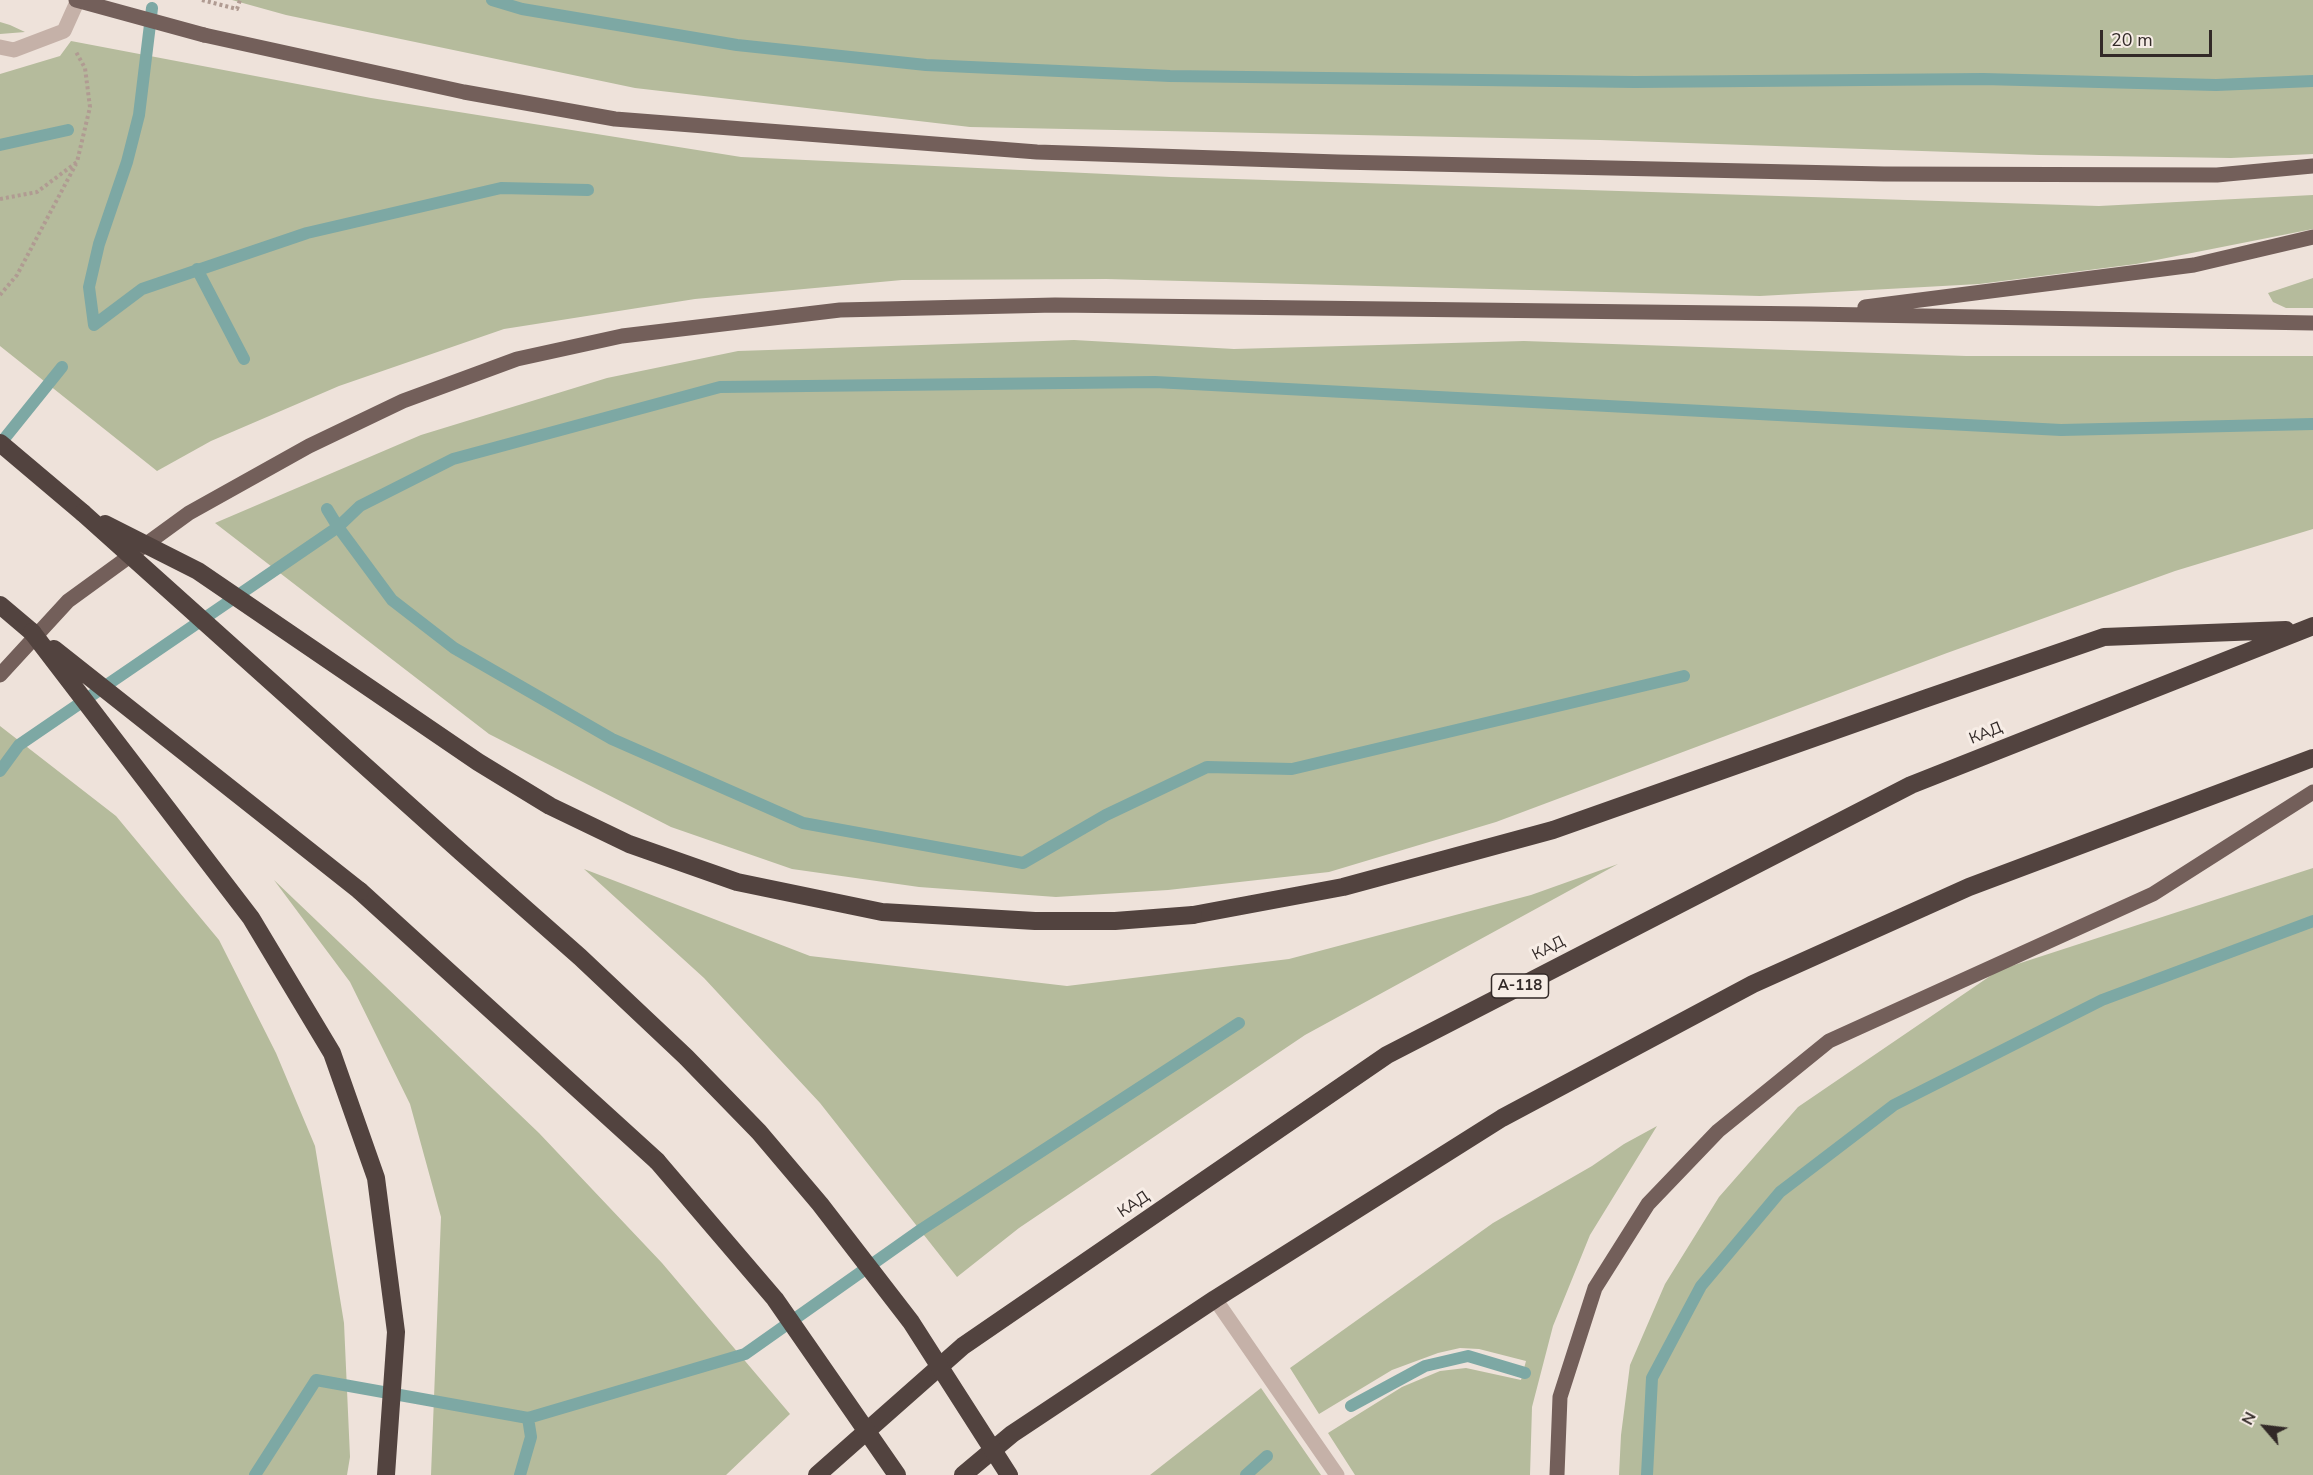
<!DOCTYPE html>
<meta charset="utf-8">
<style>
body{margin:0}
#map{position:relative;width:2313px;height:1475px;overflow:hidden;background:#eee2da;font-family:"Nunito Sans",sans-serif}
canvas{display:block}
.north{position:absolute;left:2235px;top:1397px;width:60px;height:60px;-webkit-text-stroke:4px #f7ede6;paint-order:stroke;rotate:298deg;font-size:16px;font-weight:700;line-height:24px;text-align:center;color:#322927}
.north::after{content:'';display:block;margin:auto;width:21px;height:27px;background:#322927;clip-path:polygon(50% 0,100% 100%,50% 72%,0 100%)}
.scale{position:absolute;left:2100px;top:30px;width:112px;height:27px;box-sizing:border-box;border:3px solid #322927;border-top:0;padding-left:8px;font-size:18px;line-height:21px;white-space:nowrap;color:#322927;-webkit-text-stroke:4px #f7ede6;paint-order:stroke}
</style>
<div id="map">
<canvas width="2313" height="1475"></canvas>
<div class="north">N</div>
<div class="scale">20 m</div>
</div>
<script>
const c = document.querySelector('canvas').getContext('2d');
c.lineJoin = 'round';
function fill(path, color) { c.fillStyle = color; c.fill(path, 'evenodd'); }
const poly = rows => new Path2D(rows.map(r => 'M' + r).join(''));
function stroke(path, color, width, dash) { c.strokeStyle = color; c.lineWidth = width; c.lineCap = dash ? 'butt' : 'round'; c.setLineDash(dash || []); c.stroke(path); }
function write(font, color, halo, rows, align = 'center') {
  c.font = font + ' "Nunito Sans",sans-serif'; c.lineWidth = 6; c.setLineDash([]); c.textBaseline = 'middle'; c.strokeStyle = halo; c.fillStyle = color; for (const [text, x, y, turn = 0] of rows) {
    c.save(); c.translate(x, y); c.rotate((+turn || 0) * Math.PI / 180); c.textAlign = isNaN(turn) ? turn : align; if (halo) c.strokeText(text, 0, 0); c.fillText(text, 0, 0); c.restore();
  }
}
const green = poly([
 [232,0,2313,0,2313,154,2231,158,2039,155,1600,140,970,127,635,88,286,15],
 [0,22,10,25,25,32,0,34],
 [71,41,371,98,741,157,1171,177,2099,206,2313,195,2313,229,2136,264,1979,284,1760,296,1106,279,902,280,695,299,504,329,339,386,211,441,157,471,0,346,0,74,60,56],
 [2313,278,2313,308,2286,308,2273,302,2268,293],
 [1074,340,1234,349,1524,341,1966,356,2313,356,2313,529,2175,571,1947,653,1496,822,1329,872,1168,890,1056,897,919,887,792,869,671,827,489,734,215,523,421,435,607,378,738,351],
 [0,726,116,816,219,940,276,1053,315,1146,344,1323,350,1457,347,1475,0,1475],
 [1618,864,1305,1035,1019,1228,957,1277,820,1103,704,978,584,869,810,956,1067,986,1289,959,1531,895],
 [2313,868,2313,1475,1619,1475,1621,1435,1630,1365,1665,1284,1719,1197,1798,1107,1999,970],
 [274,880,539,1133,662,1263,790,1414,726,1475,431,1475,441,1217,410,1104,350,982],
 [1657,1126,1590,1235,1553,1326,1532,1407,1530,1475,1355,1475,1328,1433,1402,1387,1440,1371,1466,1368,1521,1380,1526,1361,1479,1349,1460,1348,1438,1353,1392,1370,1319,1414,1290,1368,1493,1223,1592,1166,1624,1144],
 [1261,1388,1321,1475,1150,1475]
]);
const stream = poly([
 [492,0,522,9,737,45,926,65,1170,76,1635,82,1983,79,2216,85,2313,81],
 [152,8,139,115,127,162,99,244,89,287,94,325,142,289,307,233,501,188,588,190],
 [0,145,68,130],
 [197,269,244,359],
 [0,444,62,367],
 [327,509,338,527,392,600,454,648,612,739,803,823,1023,863,1106,815,1207,767,1292,769,1684,676],
 [0,771,19,745,338,527,360,506,453,459,720,387,1155,382,2061,430,2313,424],
 [1351,1406,1425,1366,1468,1356,1525,1373],
 [255,1475,316,1380,528,1418,745,1354,922,1229,1239,1023],
 [520,1475,531,1437,528,1418],
 [1246,1475,1267,1456],
 [1647,1475,1652,1378,1701,1286,1780,1192,1894,1105,2102,1000,2313,921]
]);
const path = poly([
 [202,0,237,9,240,0],
 [0,199,37,192,77,162,90,107,85,68,76,52],
 [0,295,17,275,76,164]
]);
const minor = poly([
 [0,47,14,50,64,31,78,0],
 [1215,1299,1337,1475]
]);
const major = poly([
 [204,35,464,92,615,119,1037,152,1338,162,1884,174,2217,175,2313,166],
 [1865,307,2194,265,2313,237],
 [0,675,68,601,189,513,309,446,403,401,517,359,622,336,840,310,1055,305,1811,314,2313,323],
 [1557,1475,1560,1397,1595,1288,1648,1204,1718,1131,1829,1041,2153,894,2313,792]
]);
const highway = poly([
 [0,443,83,513],
 [0,605,32,632],
 [360,891,657,1161],
 [1193,915,1343,887,1553,830,1927,698,2104,637,2286,630],
 [817,1475,963,1346,1387,1055,1911,785,2313,626],
 [963,1475,1012,1434,1215,1299,1502,1118,1753,984,1969,887,2313,758]
]);
const majorBridge = poly([
 [76,0,204,35]
]);
const highwayBridge = poly([
 [83,513,461,852,580,957,686,1057,759,1132,820,1204,911,1322,1009,1475],
 [105,524,198,571,478,762,550,806,629,844,737,882,882,912,1035,921,1115,921,1193,915],
 [32,632,251,918,332,1053,376,1178,396,1332,386,1475],
 [54,649,360,891],
 [657,1161,775,1299,897,1475]
]);
const shields = [
 [1520,986,57]
];
const shieldNames = [
 ["А-118",1520,986]
];
const streetNames = [
 ["КАД",1986,734,-22],
 ["КАД",1549,949,-27],
 ["КАД",1134,1205,-34]
];
fill(green, '#b5bb9c');
stroke(stream, '#7da8a4', 12);
stroke(path, '#b09b92', 4, [3, 3]);
stroke(minor, '#c5b1a8', 15);
stroke(major, '#735f5a', 15);
stroke(highway, '#52433f', 18);
stroke(majorBridge, '#735f5a', 15);
stroke(highwayBridge, '#52433f', 18);
for (const [x, y, w] of shields) { const box = new Path2D(); box.roundRect(x - w / 2, y - 12, w, 24, 4.5); c.fillStyle = '#f7ede6'; c.fill(box); stroke(box, '#322927', 1.5); }
write('bold 15px', '#322927', null, shieldNames);
write('16px', '#322927', '#f7ede6', streetNames);
</script>
